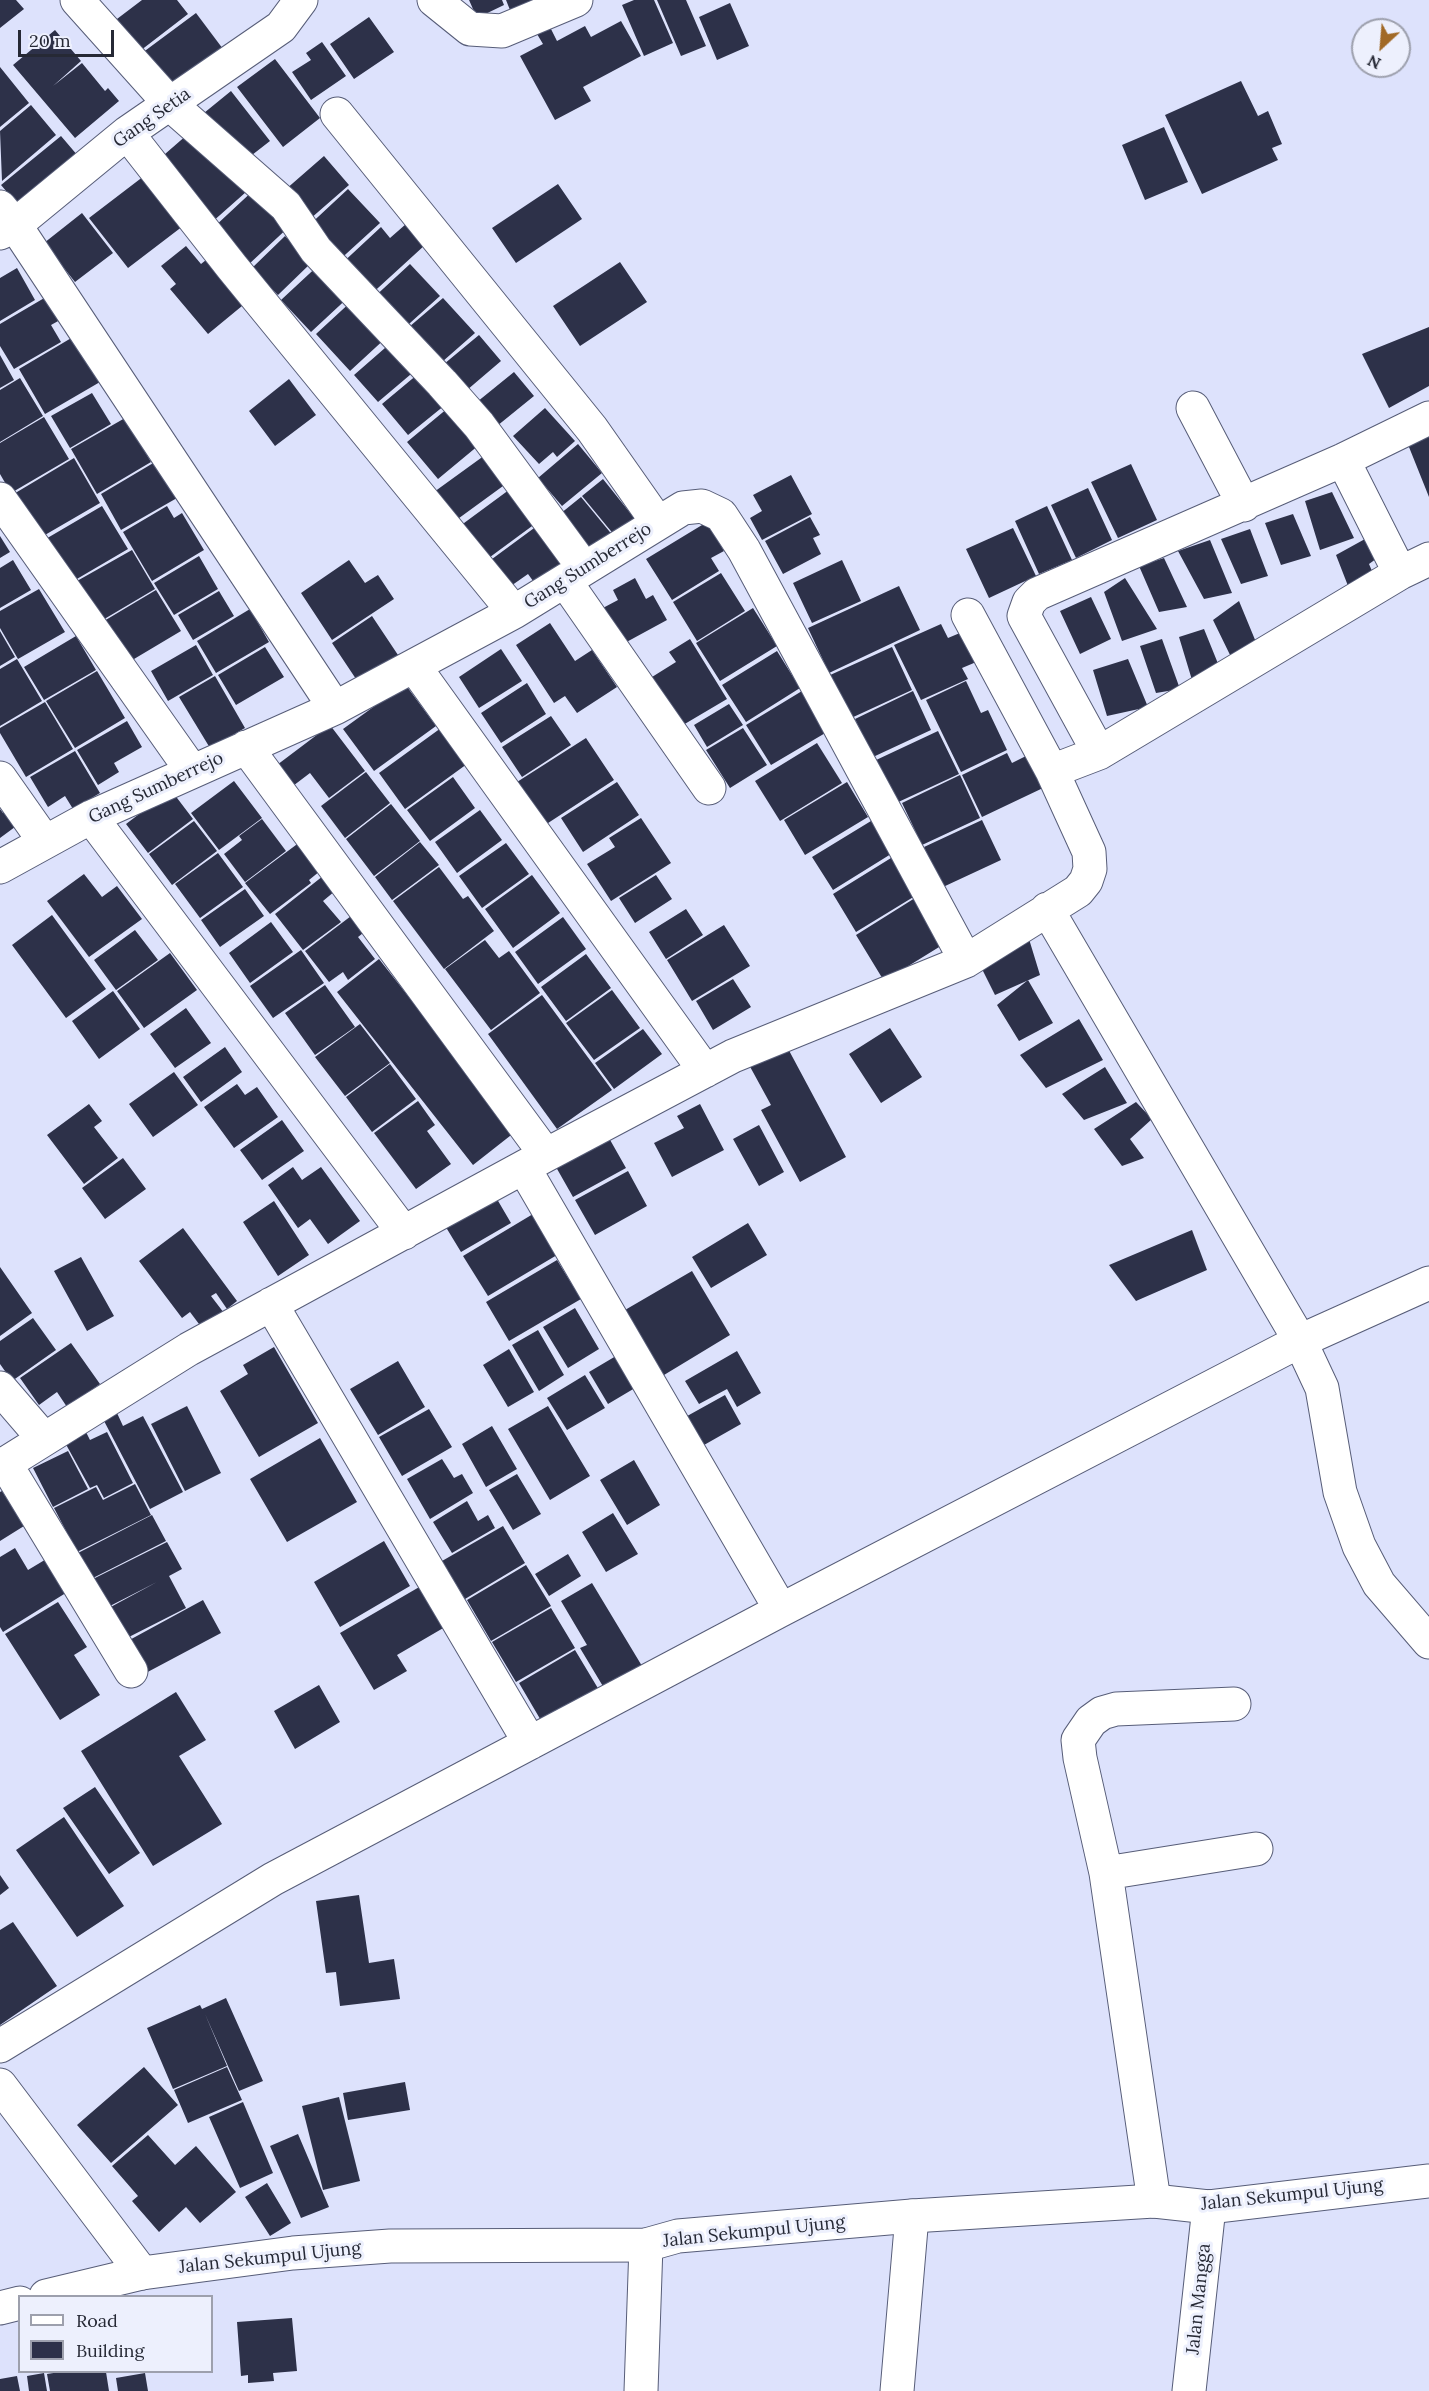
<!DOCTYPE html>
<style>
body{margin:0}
#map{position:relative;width:1429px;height:2391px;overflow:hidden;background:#dde2fc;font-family:Lora,serif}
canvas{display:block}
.legend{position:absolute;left:18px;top:2295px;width:195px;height:78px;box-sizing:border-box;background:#edf0fd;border:2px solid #9da0ad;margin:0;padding:8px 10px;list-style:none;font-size:18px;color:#262935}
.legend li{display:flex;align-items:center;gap:12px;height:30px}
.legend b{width:30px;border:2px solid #9da0ad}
.north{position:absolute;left:1351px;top:18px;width:60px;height:60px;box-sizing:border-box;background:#edf0fd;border:2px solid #9da0ad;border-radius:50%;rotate:206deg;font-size:16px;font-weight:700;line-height:24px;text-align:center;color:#262935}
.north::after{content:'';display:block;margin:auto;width:21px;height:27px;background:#a16926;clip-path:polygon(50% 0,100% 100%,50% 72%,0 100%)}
.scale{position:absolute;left:18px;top:30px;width:96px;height:27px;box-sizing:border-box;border:3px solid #262935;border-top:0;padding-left:8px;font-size:18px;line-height:21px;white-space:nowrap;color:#262935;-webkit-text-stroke:4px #edf0fd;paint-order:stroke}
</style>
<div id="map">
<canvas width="1429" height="2391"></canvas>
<ul class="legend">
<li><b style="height:8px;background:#fff"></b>Road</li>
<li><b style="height:16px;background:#2d3149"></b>Building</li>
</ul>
<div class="north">N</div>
<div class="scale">20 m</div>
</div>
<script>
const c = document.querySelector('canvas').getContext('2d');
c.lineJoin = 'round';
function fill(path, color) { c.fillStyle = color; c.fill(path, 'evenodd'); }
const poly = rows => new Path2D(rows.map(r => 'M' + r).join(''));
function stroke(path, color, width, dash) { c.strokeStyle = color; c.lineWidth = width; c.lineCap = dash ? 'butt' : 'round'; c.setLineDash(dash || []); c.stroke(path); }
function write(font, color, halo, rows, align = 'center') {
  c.font = font + ' Lora,serif'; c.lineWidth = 6; c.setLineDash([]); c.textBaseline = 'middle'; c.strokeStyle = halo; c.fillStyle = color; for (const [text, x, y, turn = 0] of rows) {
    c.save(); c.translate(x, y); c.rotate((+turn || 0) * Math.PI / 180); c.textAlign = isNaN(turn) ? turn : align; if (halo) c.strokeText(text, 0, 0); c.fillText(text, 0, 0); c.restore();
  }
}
const building = poly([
 [0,0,16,0,24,9,0,28],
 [142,0,177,0,188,14,136,54,113,22],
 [469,0,502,0,504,5,477,18],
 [506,0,532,0,510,10],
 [634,0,654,0,673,43,644,56,622,5],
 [657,0,686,0,706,46,681,56],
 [730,3,749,46,717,60,699,17],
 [196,13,226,53,169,96,138,56],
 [369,17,394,52,354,79,330,44],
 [621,21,641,56,583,87,591,101,555,120,520,56,543,44,537,34,550,27,557,41,585,26,591,37],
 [55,30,81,61,53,86,82,63,105,91,108,88,119,101,75,138,13,65],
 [322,42,346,76,311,100,292,72,311,60,306,53],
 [275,59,320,118,283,147,237,87],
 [0,67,29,103,0,127],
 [1241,81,1258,116,1268,111,1282,144,1272,148,1278,160,1202,194,1165,115],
 [231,91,270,141,243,162,204,113],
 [31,105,56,135,2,181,0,131],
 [1164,127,1188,182,1145,200,1122,145],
 [188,134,246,192,211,223,157,161],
 [61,136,84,163,18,205,1,185],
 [324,156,349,185,310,219,285,190],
 [144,176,183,226,128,268,89,218],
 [558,184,582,219,516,263,492,228],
 [257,187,292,224,248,265,213,228],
 [348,189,380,223,335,264,304,230],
 [82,213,113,253,75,282,44,243],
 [406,224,425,245,367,298,338,267,381,227,390,238],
 [285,236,311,263,278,295,251,269],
 [186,246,201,264,206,260,242,306,208,334,170,289,176,284,161,266],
 [323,261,353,293,311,332,281,300],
 [620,262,647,302,580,346,553,306],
 [410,264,440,296,400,332,371,300],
 [17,268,35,300,0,321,0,278],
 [46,297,60,320,51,325,61,342,14,369,0,346,0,324],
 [443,298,475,333,434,369,402,333],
 [354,299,388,336,350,371,316,334],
 [1429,327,1429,386,1389,408,1362,354],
 [479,335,501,361,460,396,438,369],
 [73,337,100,382,45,414,19,369],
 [393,341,417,369,378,402,354,375],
 [0,355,14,380,0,388],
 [424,369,450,401,408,435,382,404],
 [514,372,534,396,497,426,477,402],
 [20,378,43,416,0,442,0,390],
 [289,379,316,415,275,446,249,411],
 [92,393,111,424,70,448,51,416],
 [454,403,485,440,438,479,407,442],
 [545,408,575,441,557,457,553,452,539,464,513,436],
 [44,417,69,459,11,493,0,474,0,443],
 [125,418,151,462,97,494,71,449],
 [1429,427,1429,497,1407,442],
 [578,444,602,473,562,506,538,478],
 [492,450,514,478,455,521,434,492],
 [74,458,100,503,38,539,12,495],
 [155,462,177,498,121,530,101,494],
 [1131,464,1157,520,1118,538,1091,482],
 [791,475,812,514,762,540,750,518,762,511,753,495],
 [603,479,635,519,615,536,582,496],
 [517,484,543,518,486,560,460,526],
 [1088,488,1112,540,1076,558,1051,505],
 [1332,492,1354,538,1320,550,1305,501],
 [581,497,614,537,587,558,555,518],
 [102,506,128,549,70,583,44,540],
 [167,506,174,518,182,513,204,550,152,581,123,532],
 [1047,506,1072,560,1039,574,1015,521],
 [1293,514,1311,556,1281,565,1265,523],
 [810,517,820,535,813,538,821,554,783,574,765,541],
 [545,520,573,558,536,585,528,574,508,588,488,562],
 [707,522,724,551,711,558,719,571,672,600,646,559],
 [1013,528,1036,576,989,598,966,549],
 [1250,529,1268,576,1241,584,1221,539],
 [0,536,10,552,0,558],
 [1365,539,1380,556,1369,564,1375,578,1350,591,1336,555],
 [1210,540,1232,593,1204,599,1178,551],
 [132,550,155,589,101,621,77,581],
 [199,556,218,589,174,615,154,583],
 [1164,558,1187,607,1159,612,1139,566],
 [13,560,31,590,0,608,0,568],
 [349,560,365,583,378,575,394,599,332,640,301,593],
 [842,560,861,601,812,623,793,583],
 [721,573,745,611,697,641,673,602],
 [635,578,646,599,653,595,667,620,621,645,601,609,618,600,613,590],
 [1125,578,1157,629,1122,641,1104,592],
 [899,586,920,630,829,673,808,628],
 [39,589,65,632,18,659,0,628,0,611],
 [156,590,181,631,129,662,104,621],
 [219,591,234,616,193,640,178,615],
 [1091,597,1111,639,1080,654,1060,611],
 [1239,601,1258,647,1232,659,1213,620],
 [753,608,777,646,720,681,696,643],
 [250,609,269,642,216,673,197,641],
 [372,616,402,661,362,688,332,643],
 [550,623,575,661,592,650,617,687,577,713,565,696,554,703,516,645],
 [941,624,948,638,967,630,981,660,962,668,968,679,921,700,894,645],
 [1204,629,1221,671,1192,680,1179,637],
 [0,631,15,657,0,666],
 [76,636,96,670,44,700,24,667],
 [690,639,727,699,683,725,652,677,676,662,669,652],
 [1162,639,1180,689,1156,693,1140,646],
 [196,645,213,675,168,701,151,671],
 [265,647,284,677,236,705,218,675],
 [892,647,912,690,849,719,828,676],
 [501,649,522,681,479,708,459,677],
 [777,651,800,688,746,722,722,685],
 [17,659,42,701,0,726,0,669],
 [1128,659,1148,707,1107,716,1093,670],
 [97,671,125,718,75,748,46,701],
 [215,676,245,728,210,748,179,697],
 [966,681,981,713,988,710,1007,750,961,772,926,700],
 [527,683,546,714,501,743,481,713],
 [405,684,436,726,374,771,343,729],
 [802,691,827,732,771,765,746,725],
 [913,691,931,730,873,757,855,719],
 [45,702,73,749,26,777,0,733,0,728],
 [729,704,743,725,707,747,694,725],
 [551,716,571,745,522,777,502,747],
 [127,721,142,747,114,763,119,772,98,785,77,750],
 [330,725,365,771,329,798,310,773,285,792,269,771],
 [441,728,467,764,405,809,379,773],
 [743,728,767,765,730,788,706,750],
 [938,731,959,774,894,804,874,761],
 [586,738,614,780,545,825,517,782],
 [817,743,842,783,780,821,755,781],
 [75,751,100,793,73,809,65,796,48,807,30,777],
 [1007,753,1012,763,1028,755,1043,788,982,817,962,775],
 [366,772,390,803,345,838,321,806],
 [960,775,980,818,922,845,902,803],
 [453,777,475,808,430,841,407,810],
 [234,781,262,818,219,850,191,813],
 [617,782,639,815,583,852,561,818],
 [847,782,868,817,805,855,784,820],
 [171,790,193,819,148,853,126,824],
 [391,804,420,841,374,876,346,839],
 [0,809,3,813,9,810,19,824,0,838],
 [480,810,502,840,457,873,435,842],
 [641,818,671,863,611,901,587,864,615,847,609,838],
 [262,819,286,851,245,882,224,854,242,840,239,836],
 [982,820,1001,860,943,887,924,847],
 [194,821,217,851,172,885,149,854],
 [871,821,891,854,833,890,812,857],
 [304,839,325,867,309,880,311,883,270,914,245,883],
 [420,842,439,865,392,900,375,877],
 [506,843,529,874,482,908,459,876],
 [218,853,243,887,200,918,175,884],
 [891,858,915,896,856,932,833,894],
 [439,867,463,899,468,896,494,931,444,969,393,901],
 [84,874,102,897,117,886,142,919,89,957,47,901],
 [532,875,560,913,513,948,485,909],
 [656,875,672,899,635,923,619,898],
 [323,876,335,891,323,901,341,922,303,950,275,914],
 [245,889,264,916,220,947,201,920],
 [915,898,944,944,884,981,856,935],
 [686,909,703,935,666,959,649,932],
 [355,913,367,930,358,937,375,959,348,980,343,972,329,982,305,951],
 [52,915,106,989,66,1018,12,945],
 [563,917,586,949,538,984,515,952],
 [271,922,293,952,250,983,229,953],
 [724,925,750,966,692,1001,667,960],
 [135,930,158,960,116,990,94,960],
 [1029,939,1040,975,995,995,979,963],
 [485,940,499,958,509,951,540,993,491,1030,445,969],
 [301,950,324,983,273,1018,250,986],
 [170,953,197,990,144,1028,117,991],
 [586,954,611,988,566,1021,541,987],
 [379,959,515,1132,473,1165,337,992],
 [733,979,751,1007,713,1030,696,1001],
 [1028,980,1053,1023,1019,1041,997,1005],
 [325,985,355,1027,315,1055,285,1013],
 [612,990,640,1028,594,1060,566,1023],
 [113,991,140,1029,99,1059,72,1021],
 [542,995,612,1090,557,1129,488,1034],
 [186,1008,211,1043,175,1068,150,1034],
 [1079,1019,1103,1060,1046,1088,1020,1055],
 [360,1024,390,1063,345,1096,315,1057],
 [890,1028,922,1077,881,1103,849,1054],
 [643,1029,662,1054,614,1089,595,1063],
 [785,1043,846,1157,800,1182,761,1110,771,1105,748,1063],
 [225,1047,242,1072,201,1102,183,1077],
 [390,1064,416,1099,372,1132,346,1097],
 [1105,1067,1127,1103,1084,1120,1062,1094],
 [174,1072,198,1105,153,1137,129,1104],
 [237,1084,245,1095,257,1087,278,1117,234,1148,204,1107],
 [418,1101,435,1125,427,1131,451,1164,416,1189,374,1133],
 [1136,1102,1152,1119,1130,1139,1144,1158,1122,1166,1094,1129],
 [89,1104,102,1121,94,1127,118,1158,84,1184,47,1135],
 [700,1104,724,1150,672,1177,654,1143,684,1128,677,1116],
 [282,1120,304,1151,262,1180,240,1150],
 [759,1125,784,1172,759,1186,733,1139],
 [605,1131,626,1168,573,1197,552,1160],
 [123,1158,146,1189,105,1219,82,1188],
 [293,1167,302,1180,321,1167,360,1221,328,1244,310,1219,298,1228,268,1185],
 [628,1171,647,1206,595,1235,575,1200],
 [494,1194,511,1223,461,1252,444,1224],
 [274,1201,309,1255,278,1276,243,1222],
 [533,1214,557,1255,488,1296,463,1256],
 [748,1223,767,1255,711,1288,692,1257],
 [183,1228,237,1301,227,1309,216,1293,211,1296,224,1313,202,1328,190,1312,182,1318,139,1261],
 [1192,1230,1207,1270,1136,1301,1109,1265],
 [81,1257,114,1316,87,1331,54,1271],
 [557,1260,581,1299,509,1341,486,1302],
 [0,1267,32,1313,0,1336],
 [692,1271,730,1335,664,1375,625,1310],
 [575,1308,599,1349,568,1368,543,1327],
 [33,1318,56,1350,12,1381,0,1364,0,1341],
 [538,1330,564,1375,539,1391,512,1345],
 [71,1343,100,1384,67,1407,57,1392,39,1405,20,1378],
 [274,1347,318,1423,259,1457,220,1391,248,1374,243,1365],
 [509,1349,534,1392,508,1407,483,1365],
 [737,1351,761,1393,737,1407,727,1389,699,1404,685,1381],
 [621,1353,640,1385,608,1404,589,1372],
 [398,1361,425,1407,378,1435,350,1389],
 [585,1375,605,1408,567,1430,547,1398],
 [725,1395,741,1424,697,1449,680,1420],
 [187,1406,221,1473,185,1491,151,1424],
 [548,1406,590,1476,550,1500,508,1429],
 [429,1409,452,1447,402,1476,379,1437],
 [117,1413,123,1426,143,1416,183,1492,150,1509,103,1419],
 [492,1426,517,1469,486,1487,462,1444],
 [84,1428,90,1440,107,1432,133,1483,104,1498,97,1485,90,1488,63,1439],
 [320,1438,357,1502,287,1542,250,1479],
 [68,1451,88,1489,53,1507,33,1468],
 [442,1459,454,1478,462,1474,473,1493,430,1519,407,1479],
 [634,1460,660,1505,627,1525,600,1480],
 [517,1474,541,1514,513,1530,489,1490],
 [135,1484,151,1515,77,1552,54,1508,96,1487,103,1500],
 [2,1491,24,1526,0,1541,0,1492],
 [467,1501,478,1521,488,1515,495,1528,452,1553,433,1522],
 [613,1513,638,1554,606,1572,582,1532],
 [152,1515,166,1541,91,1579,78,1553],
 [503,1526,525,1563,465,1599,442,1561],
 [384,1541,410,1586,340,1627,314,1582],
 [167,1542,182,1569,169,1576,186,1608,123,1640,107,1609,157,1582,106,1608,91,1580],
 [15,1548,28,1570,48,1558,69,1591,3,1632,0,1627,0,1557],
 [568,1554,581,1576,549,1596,535,1574],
 [526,1565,551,1606,491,1641,467,1600],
 [592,1583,642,1666,604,1688,580,1648,587,1645,561,1601],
 [421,1586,445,1627,397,1655,407,1671,374,1690,340,1633],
 [203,1600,221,1633,142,1675,124,1643],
 [58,1602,87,1647,74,1655,100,1695,60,1720,5,1634],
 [551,1608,575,1648,516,1682,492,1642],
 [575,1650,602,1695,546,1729,519,1683],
 [319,1685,340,1722,295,1749,274,1711],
 [176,1692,206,1740,179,1756,222,1824,153,1866,81,1751],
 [95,1787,140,1853,109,1874,63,1808],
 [64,1817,124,1906,77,1937,16,1850],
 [0,1875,9,1888,0,1895],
 [359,1895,369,1963,394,1959,400,1999,340,2006,336,1972,326,1973,316,1901],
 [13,1922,57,1986,0,2025,0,1930],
 [226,1998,263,2081,239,2091,205,2014,227,2066,173,2089,147,2028,200,2005,202,2009],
 [144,2067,178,2105,111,2163,77,2125],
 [227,2067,242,2100,188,2123,174,2090],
 [405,2082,410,2110,348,2120,343,2093],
 [339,2097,360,2181,323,2190,302,2106],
 [243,2102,273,2173,240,2188,209,2117],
 [298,2134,329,2207,301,2218,270,2146],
 [148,2135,175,2165,196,2146,236,2192,200,2223,186,2207,159,2232,132,2201,138,2196,112,2166],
 [267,2183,291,2223,270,2236,245,2197],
 [292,2318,297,2371,273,2373,274,2381,248,2383,248,2375,241,2376,237,2322],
 [60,2372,106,2372,109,2391,50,2391,47,2374],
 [44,2373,47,2391,29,2391,27,2376],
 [145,2373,148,2391,118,2391,116,2378],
 [17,2376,20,2391,0,2391,0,2379]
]);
const minor = poly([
 [77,0,171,105,286,206,316,250,442,383,479,425,584,568],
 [434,0,470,29,502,31,576,0],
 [337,114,592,429,658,523],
 [127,133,232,267,514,612],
 [0,207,15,225,335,708],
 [0,233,15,225,127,133,281,27,301,0],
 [1193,408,1244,505],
 [1343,460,1400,573],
 [0,499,192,771],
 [565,581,709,788],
 [414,666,705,1071],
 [246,747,546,1155],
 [1099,753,1024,616,1029,602,1037,594,1343,460,1429,418],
 [1052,771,1099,753,1400,573,1429,559],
 [0,778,45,842],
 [91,817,404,1233],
 [0,867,91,817,335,708,514,612,683,508,702,506,721,515,744,550,966,961],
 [1047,909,1300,1341,1322,1388,1340,1492,1359,1546,1379,1584,1429,1642],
 [524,1168,781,1610],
 [271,1304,530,1743],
 [0,1388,44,1439],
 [5,1463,131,1671],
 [0,1467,189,1349,546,1155,733,1056,966,961,1078,891,1086,881,1090,869,1089,852,1052,771,968,615],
 [1106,1873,1256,1849],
 [0,2046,273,1879,781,1610,1300,1341,1429,1283],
 [0,2085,142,2273],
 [1154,2201,1106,1873,1080,1758,1078,1740,1091,1721,1102,1713,1116,1709,1234,1704],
 [641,2391,646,2245],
 [897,2391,912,2216],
 [1189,2391,1209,2207]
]);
const major = poly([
 [46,2296,142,2273,293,2253,390,2246,646,2245,678,2236,912,2216,1154,2201,1209,2207,1429,2181],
 [0,2308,20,2303]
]);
const streetNames = [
 ["Gang Setia",152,118,-35],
 ["Gang Sumberrejo",588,566,-32],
 ["Gang Sumberrejo",156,788,-25],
 ["Jalan Sekumpul Ujung",1292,2195,-6],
 ["Jalan Sekumpul Ujung",754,2232,-6],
 ["Jalan Sekumpul Ujung",270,2258,-6],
 ["Jalan Mangga",1199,2299,-84]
];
fill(building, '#2d3149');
stroke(minor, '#575d78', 35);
stroke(major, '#575d78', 35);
stroke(minor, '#fff', 33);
stroke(major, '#fff', 33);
write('18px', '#262935', '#edf0fd', streetNames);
</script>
